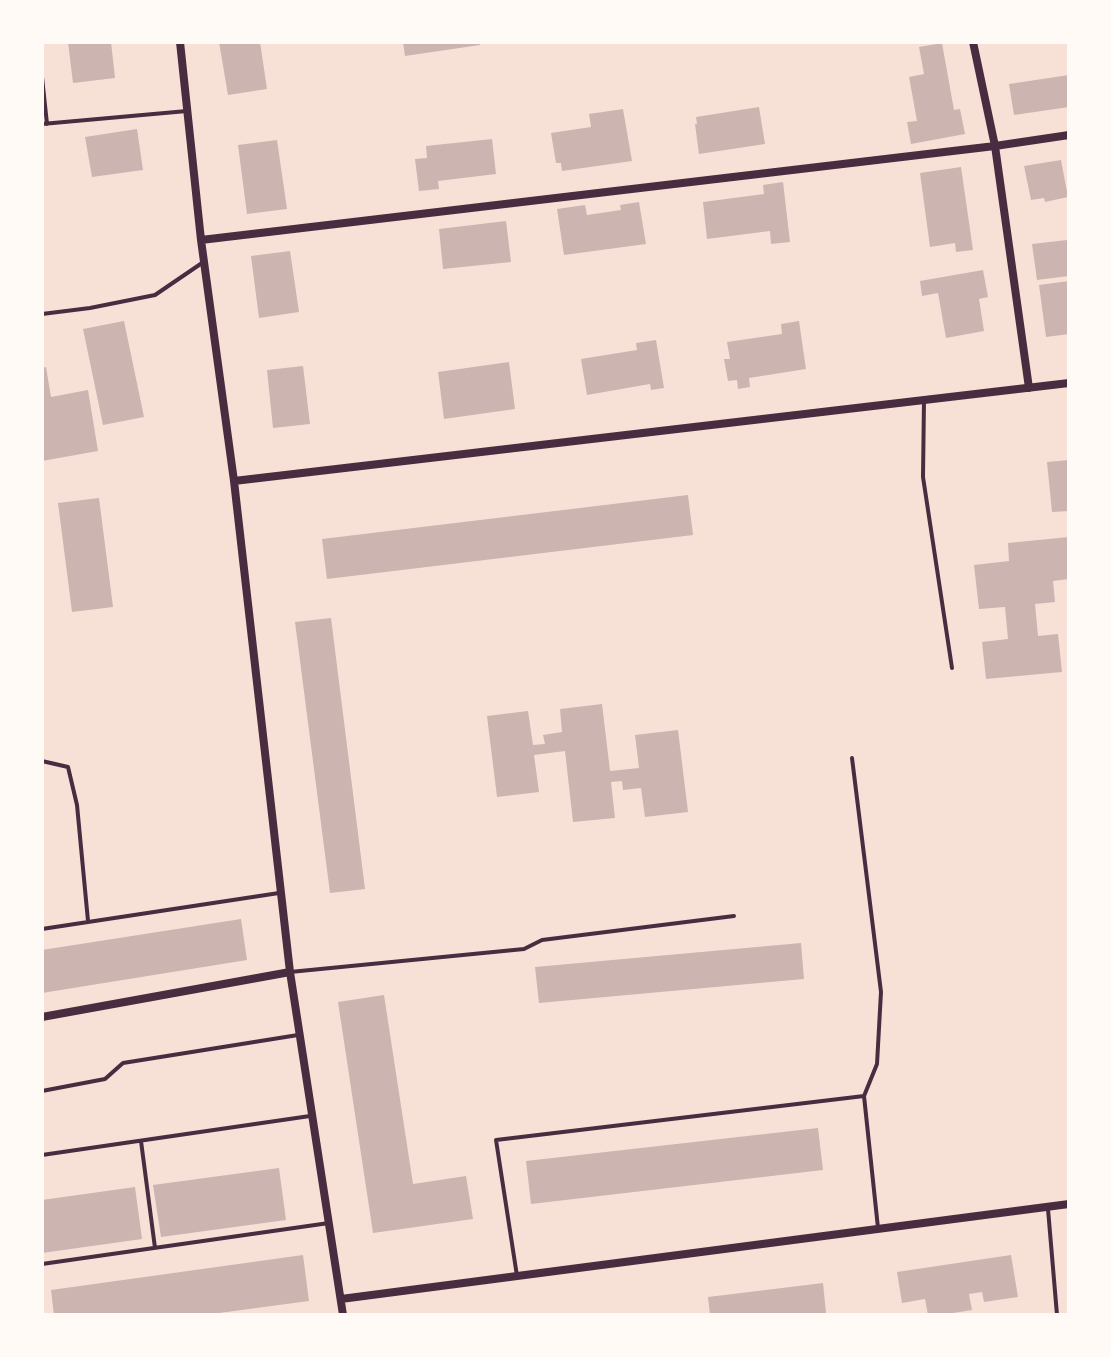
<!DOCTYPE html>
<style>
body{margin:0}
#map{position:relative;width:1111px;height:1357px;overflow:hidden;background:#f7e1d7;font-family:Barlow,sans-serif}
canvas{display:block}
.frame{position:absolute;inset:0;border:44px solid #fffaf5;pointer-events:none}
</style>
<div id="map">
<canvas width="1111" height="1357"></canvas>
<div class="frame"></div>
</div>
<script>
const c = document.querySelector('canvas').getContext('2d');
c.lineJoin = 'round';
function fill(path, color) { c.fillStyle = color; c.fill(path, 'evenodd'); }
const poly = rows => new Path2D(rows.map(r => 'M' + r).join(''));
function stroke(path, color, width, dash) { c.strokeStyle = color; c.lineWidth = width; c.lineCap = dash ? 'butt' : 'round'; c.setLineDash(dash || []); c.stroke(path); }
const building = poly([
 [68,42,111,42,115,78,73,83],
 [219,42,260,42,267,89,228,95],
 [403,42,479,42,480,45,405,56],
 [942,43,954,110,960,109,965,134,911,144,907,122,917,121,909,77,924,74,919,47],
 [1069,75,1069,107,1014,115,1009,84],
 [759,107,765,144,699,154,695,124,697,124,696,117],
 [623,109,632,161,562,171,561,163,556,163,551,133,591,127,589,114],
 [137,129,143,170,92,177,85,137],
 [492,139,496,174,438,181,439,189,419,191,415,159,427,158,426,146],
 [277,140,287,209,247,214,238,145],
 [1061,160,1068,197,1045,202,1044,198,1031,200,1024,166],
 [961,167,973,250,956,252,955,243,930,247,920,173],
 [783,182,790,242,771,244,770,231,707,239,703,202,764,194,763,185],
 [639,202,646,244,564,255,557,209,585,205,587,215,621,210,620,205],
 [506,221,511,262,443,269,439,229],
 [1067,240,1069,276,1037,280,1032,244],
 [290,251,299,312,259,318,251,256],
 [983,270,988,297,979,299,984,331,946,338,938,293,922,296,920,281],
 [1069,281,1069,334,1046,337,1039,285],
 [124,321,144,417,103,425,83,329],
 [799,321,806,369,749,378,750,387,738,389,737,380,728,381,724,359,730,359,727,342,782,334,781,324],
 [656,340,664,388,651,390,650,384,587,395,581,359,637,350,636,343],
 [509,362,515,409,444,419,438,372],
 [303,366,310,424,273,428,267,370],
 [46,367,51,397,88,390,98,451,42,461,42,368],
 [1069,460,1069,511,1052,512,1047,462],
 [688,495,693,535,327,579,322,539],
 [99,498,113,607,72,612,58,503],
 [1069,537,1069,579,1053,581,1055,602,1035,604,1038,636,1058,634,1062,672,986,679,982,642,1008,639,1005,607,979,609,974,565,1009,561,1008,543],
 [331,618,365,889,330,893,295,622],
 [602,704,610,771,639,768,635,735,678,730,688,812,645,817,641,788,623,790,622,781,611,782,615,818,573,822,565,751,534,755,539,792,497,797,487,716,528,711,533,745,545,744,543,735,562,732,560,709],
 [241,919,247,960,42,993,42,950],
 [801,943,804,979,539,1003,535,967],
 [384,995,413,1184,466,1176,473,1219,373,1233,338,1002],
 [818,1128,823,1170,531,1204,526,1161],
 [279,1168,286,1220,161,1237,153,1185],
 [135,1187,142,1239,42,1253,42,1200],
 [303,1255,309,1301,204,1315,54,1315,51,1290],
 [1011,1255,1018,1297,984,1302,982,1292,969,1294,972,1310,941,1315,928,1315,925,1299,902,1303,897,1272],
 [823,1283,826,1313,710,1315,708,1297]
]);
const service = poly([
 [42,77,47,124],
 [42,124,187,111],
 [42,314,90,308,155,295,202,263],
 [924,400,923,477,952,668],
 [852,758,881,992,877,1064,864,1096],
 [42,761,68,767,77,805,88,921],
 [42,929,279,893],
 [290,972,524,949,542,940,734,916],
 [42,1091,105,1079,123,1063,298,1035],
 [141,1141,155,1248],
 [42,1155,310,1116],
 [1048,1209,1057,1315],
 [42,1264,329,1223],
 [517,1276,496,1140,864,1096,878,1228]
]);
const minor = poly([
 [180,42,201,240,234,481,290,972,343,1315],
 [973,42,995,146,1029,388],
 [201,240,995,146,1069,135],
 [234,481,1069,383],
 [42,1017,290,972],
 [341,1299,1069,1204]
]);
fill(building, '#ccb4b1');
stroke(service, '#4a2c40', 4);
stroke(minor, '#4a2c40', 8);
</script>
